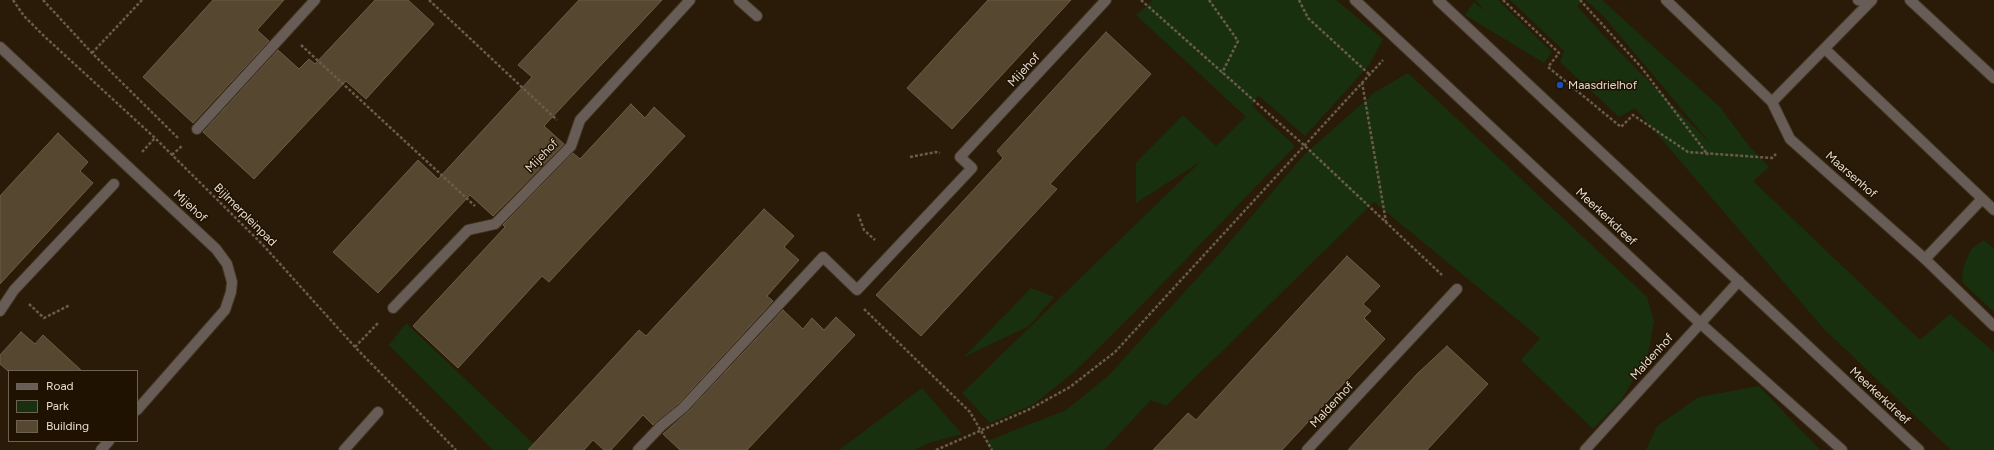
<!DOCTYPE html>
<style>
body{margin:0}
#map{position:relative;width:1994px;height:450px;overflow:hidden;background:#291b07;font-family:Figtree,sans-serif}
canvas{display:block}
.legend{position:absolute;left:8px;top:370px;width:130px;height:72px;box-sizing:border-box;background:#1f1201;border:1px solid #6e6353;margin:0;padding:5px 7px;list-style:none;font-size:12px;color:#e5dccf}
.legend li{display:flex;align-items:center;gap:8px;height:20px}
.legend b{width:20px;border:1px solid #6e6353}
</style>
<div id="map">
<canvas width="1994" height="450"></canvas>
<ul class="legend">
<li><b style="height:5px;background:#685c57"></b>Road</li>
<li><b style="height:11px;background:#19300f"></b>Park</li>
<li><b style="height:11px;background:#564731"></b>Building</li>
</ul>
</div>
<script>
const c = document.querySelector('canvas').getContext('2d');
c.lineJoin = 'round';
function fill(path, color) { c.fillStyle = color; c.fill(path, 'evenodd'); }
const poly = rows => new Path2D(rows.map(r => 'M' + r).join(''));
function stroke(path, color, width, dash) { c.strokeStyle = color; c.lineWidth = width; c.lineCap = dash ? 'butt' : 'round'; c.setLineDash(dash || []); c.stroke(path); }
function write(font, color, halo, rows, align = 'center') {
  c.font = font + ' Figtree,sans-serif'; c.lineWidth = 3; c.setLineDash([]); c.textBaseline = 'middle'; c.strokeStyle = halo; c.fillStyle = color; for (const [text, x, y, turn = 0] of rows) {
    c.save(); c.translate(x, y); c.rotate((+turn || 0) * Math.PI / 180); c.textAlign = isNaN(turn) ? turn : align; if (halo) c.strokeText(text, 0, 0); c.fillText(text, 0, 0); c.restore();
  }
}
const green = poly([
 [1153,0,1336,0,1383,39,1369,65,1305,136,1258,95,1252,106,1295,146,1134,313,1074,372,1034,404,990,423,962,393,1200,162,1136,203,1136,163,1183,115,1216,146,1246,117,1136,15],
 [1476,0,1498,0,1552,52,1544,63,1465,15,1474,2,1485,11],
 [1510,0,1583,0,1577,6,1604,36,1712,145,1605,18,1586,0,1602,0,1721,108,1748,145,1769,167,1753,181,1920,340,1950,314,1994,352,1994,450,1951,450,1823,328,1635,108,1619,117,1560,62,1564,51],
 [1408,73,1647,297,1654,321,1648,354,1622,399,1593,429,1521,360,1540,338,1374,202,1166,406,1151,400,1104,450,993,450,985,442,1066,410,1108,376,1222,251,1303,156,1375,92],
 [1984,240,1994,249,1994,312,1962,282,1963,268,1971,249],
 [1031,288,1054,297,1029,326,964,357],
 [406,323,540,450,493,450,389,345],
 [1759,386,1820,450,1646,450,1657,426,1699,397],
 [922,388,962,434,932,442,913,450,839,450]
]);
const building = poly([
 [213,0,284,0,257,30,269,41,193,123,143,77,213,0],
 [375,0,408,0,434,24,366,99,346,81,254,179,203,132,278,50,299,69,309,59,315,64,375,0],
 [579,0,662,0,544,126,564,144,493,216,470,195,378,293,333,252,418,160,438,179,532,77,518,65,579,0],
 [988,0,1071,0,952,129,907,88,988,0],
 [1106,32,1151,74,1050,184,1057,189,921,336,876,295,1003,158,997,151,1106,32],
 [631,104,645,118,654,107,685,136,549,282,542,276,458,368,413,326,505,227,503,225,573,153,580,159,631,104],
 [58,133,88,162,80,171,93,183,0,284,0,196,58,133],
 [764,209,794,236,784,247,799,260,767,296,773,301,679,403,653,425,643,415,611,450,604,450,593,440,584,450,528,450,639,330,646,336,764,209],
 [1347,256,1380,286,1363,304,1371,311,1364,318,1385,339,1282,450,1153,450,1188,413,1196,420,1347,256],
 [783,310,803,329,812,318,824,330,836,317,855,335,747,450,680,450,663,434,688,412,783,310],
 [21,332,35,344,43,335,82,371,8,371,0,364,0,355,21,332],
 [1447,346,1488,384,1427,450,1348,450,1417,374,1447,346]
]);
const path = poly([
 [13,0,24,16,44,36,155,138,263,245,355,347,456,450],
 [43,0,92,53,178,138],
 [429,0,557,120],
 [1141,0,1305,146,1442,275],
 [1209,0,1238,41,1222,73],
 [1299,0,1308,18,1369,74],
 [1503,0,1559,53,1548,67,1621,127,1633,115,1688,152,1772,158,1776,154],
 [1580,0,1641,67,1708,155],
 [301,45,475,206],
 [92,53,142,0],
 [1362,82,1386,222],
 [142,152,155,138],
 [172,155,183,145],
 [910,157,936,152,940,153],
 [858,214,864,230,875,240],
 [29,304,44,318,70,305],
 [864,309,970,412,992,450],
 [355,347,379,322],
 [936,450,1030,409,1070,387,1115,352,1383,60]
]);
const minor = poly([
 [739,0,757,16],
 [1355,0,1700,323,1842,450],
 [1438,0,1919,450],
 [1666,0,1772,102,1790,139,1925,259,1994,326],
 [1858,0,1870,2],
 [1910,0,1994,78],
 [0,47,216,249,227,264,232,282,231,292,225,310,137,410],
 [1825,49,1994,210],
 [1772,102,1872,0],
 [197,129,315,0],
 [1925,259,1982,199],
 [393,308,468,230,495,224,571,146,580,120,690,0],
 [0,311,14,290,114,184],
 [101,450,109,441],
 [344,450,378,412],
 [638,450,661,426,683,408,823,257,857,290,972,168,960,157,1106,0],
 [1307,450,1457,289],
 [1585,450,1739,281]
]);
const markers = [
 [1560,85,4,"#1a4fb4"]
];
const streetNames = [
 ["Mijehof",1024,70,-47],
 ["Mijehof",542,156,-46],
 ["Maarsenhof",1851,175,41],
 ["Mijehof",190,206,43],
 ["Bijlmerpleinpad",245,215,45],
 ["Meerkerkdreef",1606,217,43],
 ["Maldenhof",1652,357,-48],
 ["Meerkerkdreef",1880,396,43],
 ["Maldenhof",1332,405,-47]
];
const poiNames = [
 ["Maasdrielhof",1568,85]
];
fill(green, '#19300f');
fill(building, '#564731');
stroke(building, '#6d5d47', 1);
stroke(minor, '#433623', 12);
stroke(path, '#695c4b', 2.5, [3, 2]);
stroke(minor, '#685c57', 10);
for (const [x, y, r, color] of markers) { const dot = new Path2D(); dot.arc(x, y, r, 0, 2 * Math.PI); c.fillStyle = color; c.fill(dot); stroke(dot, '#1f1201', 1.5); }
write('12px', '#e5dccf', '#1f1201', streetNames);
write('12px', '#e5dccf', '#1f1201', poiNames, 'left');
</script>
